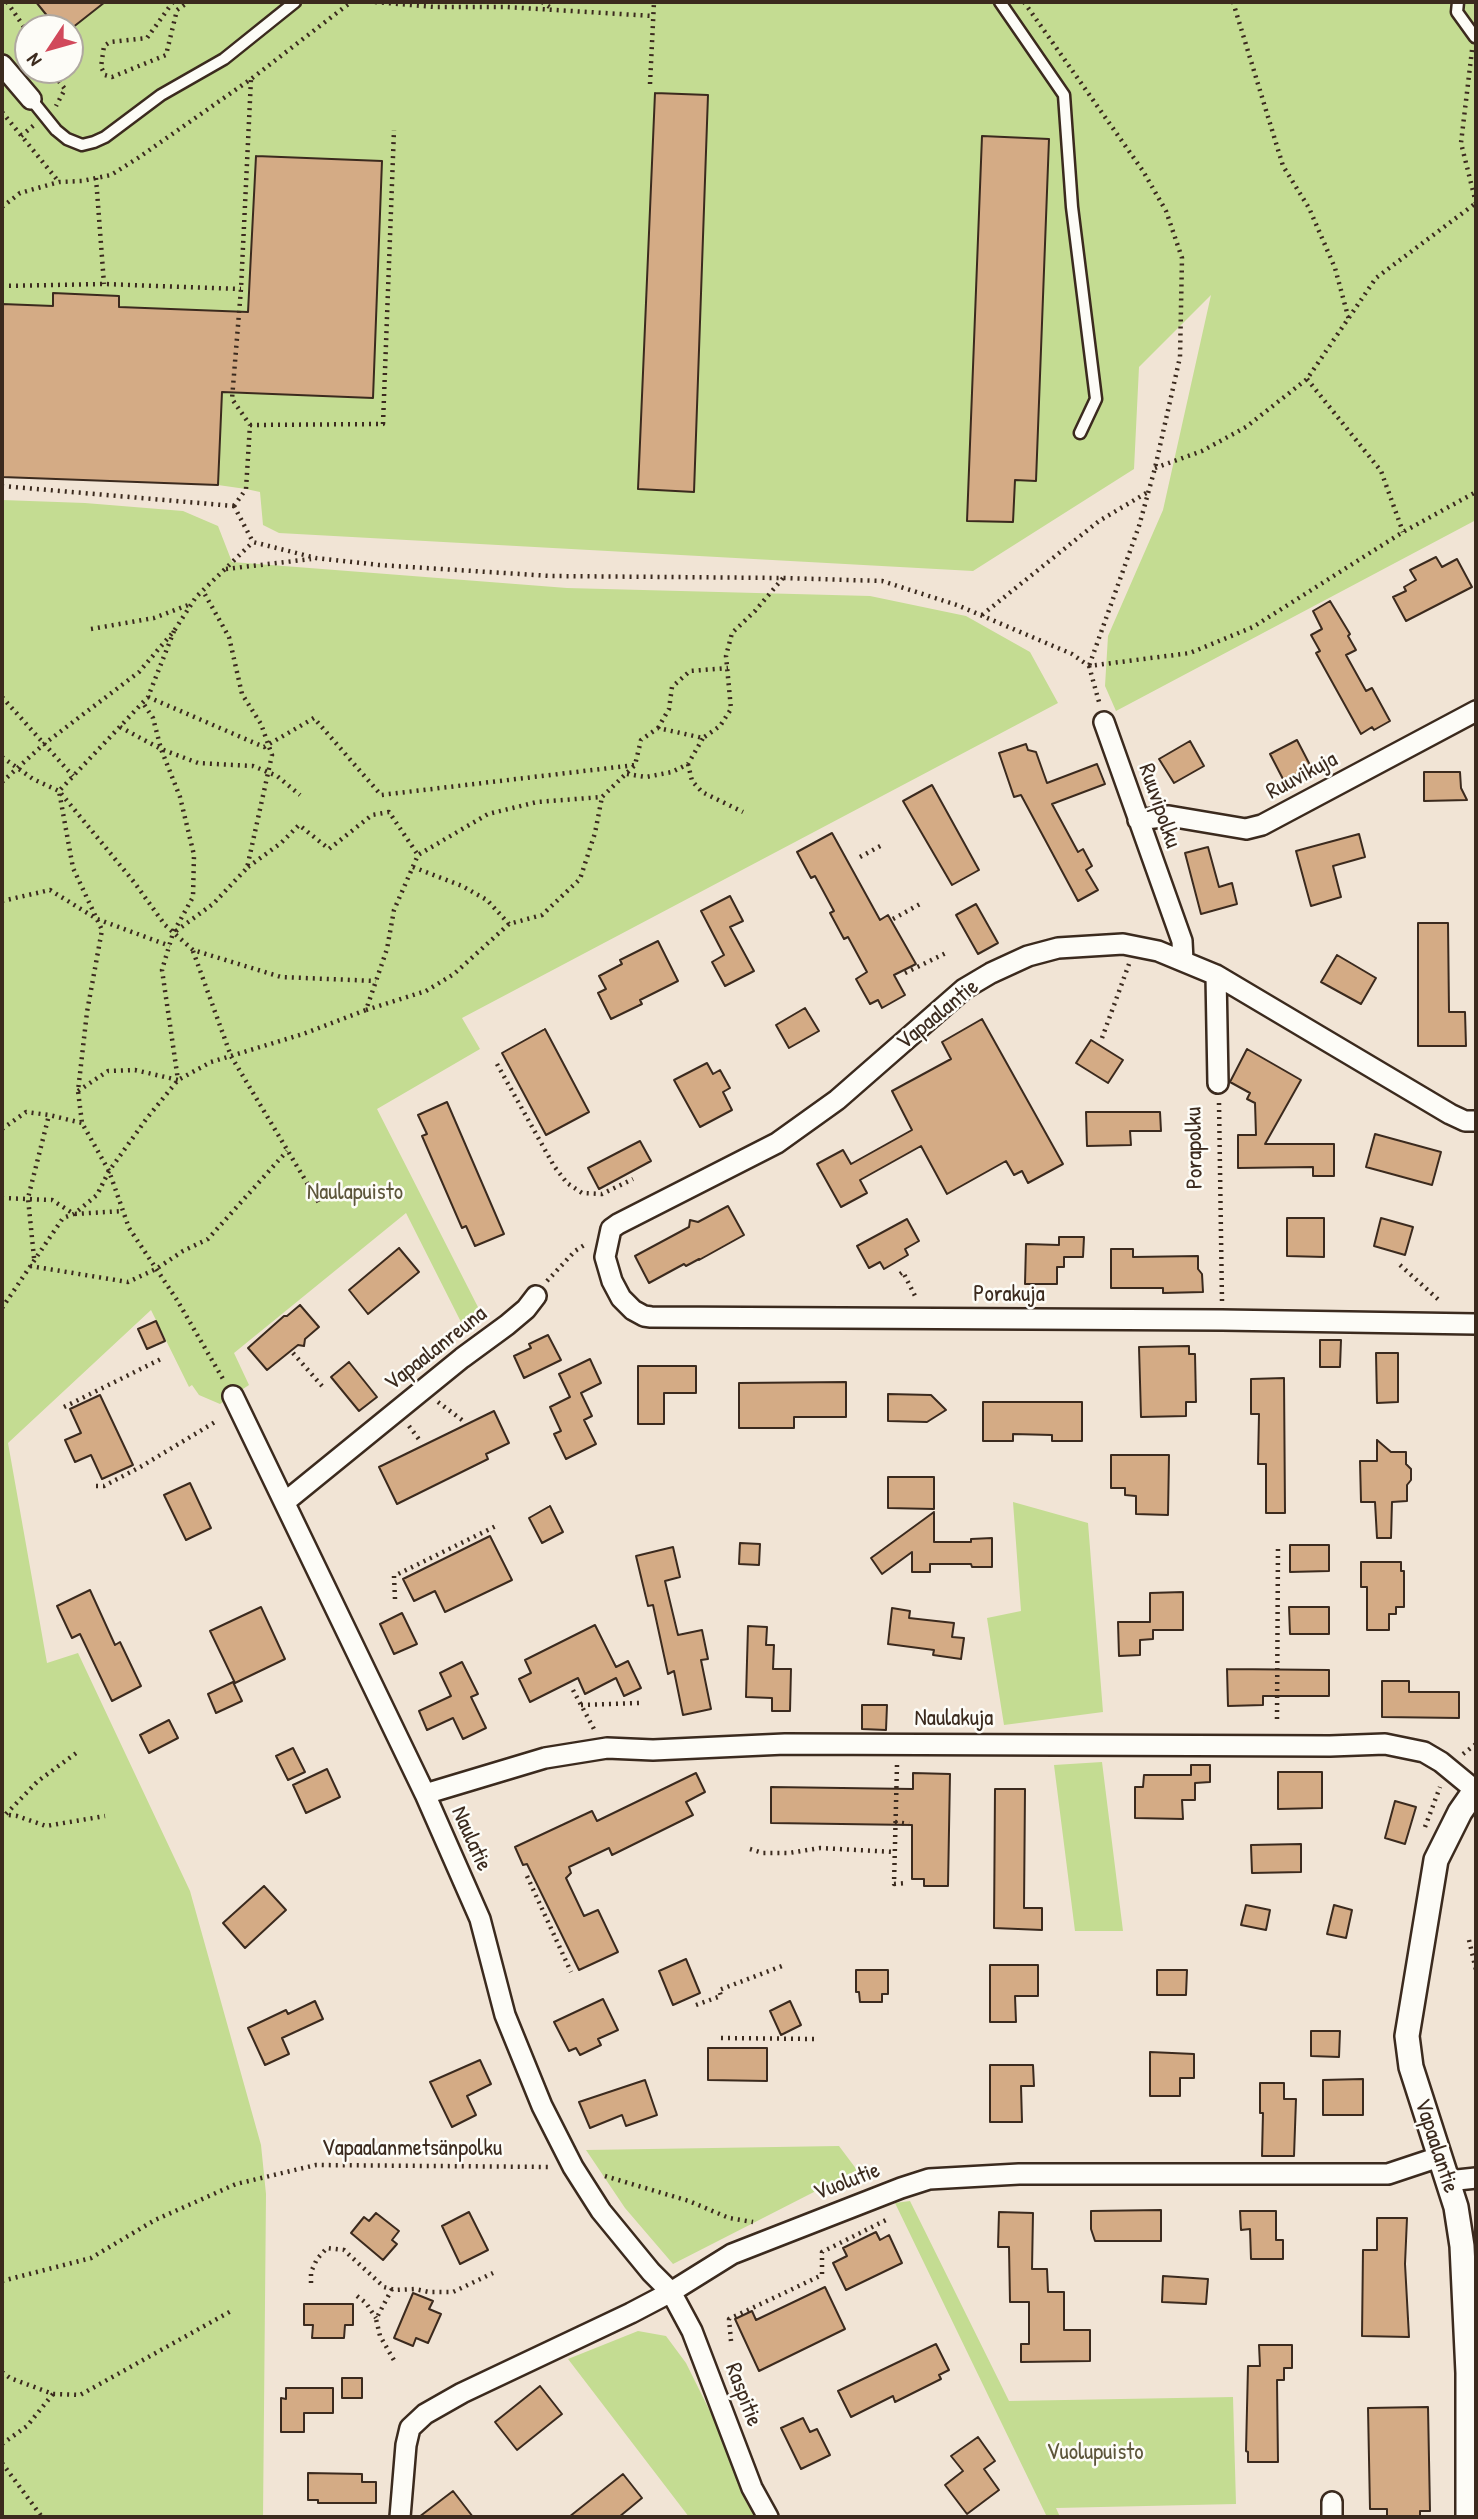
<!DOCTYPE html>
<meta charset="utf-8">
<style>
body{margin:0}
#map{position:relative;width:1478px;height:2519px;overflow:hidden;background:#f1e4d5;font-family:"Patrick Hand",sans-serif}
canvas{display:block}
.frame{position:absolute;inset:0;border:4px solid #3b2a1e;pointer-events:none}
.north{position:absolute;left:14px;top:14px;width:70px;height:70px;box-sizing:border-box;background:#fdfcf7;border:2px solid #afa8a0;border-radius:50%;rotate:234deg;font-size:19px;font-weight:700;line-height:28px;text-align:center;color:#3b2a1e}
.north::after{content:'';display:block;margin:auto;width:24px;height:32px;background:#d1495b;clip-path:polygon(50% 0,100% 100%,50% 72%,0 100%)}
</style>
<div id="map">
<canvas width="1478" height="2519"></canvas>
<div class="frame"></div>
<div class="north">N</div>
</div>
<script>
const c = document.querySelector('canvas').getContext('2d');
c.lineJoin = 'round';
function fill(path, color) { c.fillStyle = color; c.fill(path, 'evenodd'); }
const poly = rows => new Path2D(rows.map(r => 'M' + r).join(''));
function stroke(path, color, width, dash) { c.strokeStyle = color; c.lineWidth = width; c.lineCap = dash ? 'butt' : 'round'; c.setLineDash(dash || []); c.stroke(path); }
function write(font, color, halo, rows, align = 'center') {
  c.font = font + ' "Patrick Hand",sans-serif'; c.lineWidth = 5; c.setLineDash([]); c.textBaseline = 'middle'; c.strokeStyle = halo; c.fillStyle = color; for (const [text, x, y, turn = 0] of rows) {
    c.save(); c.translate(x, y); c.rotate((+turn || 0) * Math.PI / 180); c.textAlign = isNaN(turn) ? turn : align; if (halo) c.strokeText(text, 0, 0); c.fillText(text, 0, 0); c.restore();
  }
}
const green = poly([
 [2,2,1476,2,1476,520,1116,711,1105,686,1108,636,1163,510,1211,295,1139,367,1134,469,973,571,279,533,263,525,260,492,246,489,218,485,2,477],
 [28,28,70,28,70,70,28,70],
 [2,500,85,503,183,511,218,526,232,562,567,588,870,596,966,616,1030,652,1058,703,462,1018,480,1049,377,1109,481,1313,463,1326,406,1213,234,1353,249,1385,220,1404,199,1395,192,1385,189,1387,151,1310,8,1443,47,1663,78,1653,190,1891,261,2145,266,2194,263,2517,2,2517],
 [1013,1502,1088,1523,1103,1712,1004,1725,987,1618,1021,1611],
 [1102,1762,1123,1931,1075,1931,1054,1765],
 [839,2146,857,2170,673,2264,625,2208,586,2150],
 [910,2201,1009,2401,1233,2397,1236,2504,1056,2508,1060,2517,1047,2517,895,2203],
 [638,2331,666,2336,686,2363,757,2506,755,2517,689,2517,568,2359]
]);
const building = poly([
 [36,2,105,2,72,28,57,28,36,2],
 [655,93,708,95,694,492,638,489,655,93],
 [982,136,1049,139,1036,481,1015,480,1013,522,967,521,982,136],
 [256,156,382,161,373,398,222,392,218,485,2,477,2,304,53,306,53,293,119,296,119,307,248,312,256,156],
 [1436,557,1442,567,1457,559,1472,587,1406,621,1393,597,1406,591,1404,587,1416,580,1410,570,1436,557],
 [1330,601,1350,634,1348,636,1356,650,1346,655,1366,691,1372,688,1390,721,1374,730,1372,727,1361,734,1316,653,1320,651,1311,635,1322,629,1313,611,1330,601],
 [1297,740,1311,767,1284,781,1270,754,1297,740],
 [1190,741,1204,766,1174,783,1159,759,1190,741],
 [1026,744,1028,750,1036,752,1047,783,1097,764,1105,784,1052,804,1078,852,1083,849,1092,866,1086,870,1098,890,1078,901,1021,795,1014,797,999,753,1026,744],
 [1424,772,1460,772,1461,788,1467,800,1424,801,1424,772],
 [932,785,979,870,952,885,903,801,932,785],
 [832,833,880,920,888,915,916,964,894,975,905,995,882,1008,878,1000,870,1004,856,979,867,972,848,937,844,939,830,913,834,911,815,876,811,878,797,852,832,833],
 [1359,834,1365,857,1333,866,1341,897,1311,906,1296,851,1359,834],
 [1208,847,1219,887,1232,883,1237,904,1201,914,1185,853,1208,847],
 [730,896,743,921,730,927,754,971,725,986,712,962,724,955,701,911,730,896],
 [976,904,998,943,978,954,956,915,976,904],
 [1418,923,1448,923,1449,1012,1465,1012,1466,1046,1418,1046,1418,923],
 [658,941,678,981,640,1000,642,1004,611,1019,598,993,606,989,599,976,622,964,620,960,658,941],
 [1337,955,1376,978,1361,1004,1321,982,1337,955],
 [805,1008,819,1031,789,1048,776,1025,805,1008],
 [982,1019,1063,1164,1028,1183,1022,1171,1014,1175,1006,1161,947,1194,921,1146,860,1180,867,1193,841,1207,817,1164,843,1150,851,1164,912,1130,892,1091,951,1059,942,1042,982,1019],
 [545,1029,589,1112,546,1135,502,1053,545,1029],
 [1091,1040,1123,1060,1108,1083,1076,1063,1091,1040],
 [1247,1049,1301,1080,1265,1144,1334,1144,1334,1176,1313,1176,1313,1167,1238,1168,1238,1135,1256,1135,1255,1103,1247,1099,1250,1093,1230,1082,1247,1049],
 [707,1063,713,1074,720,1070,730,1088,723,1092,732,1110,700,1127,674,1080,707,1063],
 [447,1102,504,1234,475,1246,466,1226,462,1228,422,1136,427,1134,418,1115,447,1102],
 [1086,1112,1160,1112,1161,1131,1130,1131,1131,1145,1087,1146,1086,1112],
 [1375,1134,1441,1152,1432,1185,1366,1167,1375,1134],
 [640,1141,651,1161,599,1189,588,1168,640,1141],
 [728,1206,744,1235,699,1260,699,1259,686,1266,684,1264,649,1283,635,1256,689,1227,690,1220,698,1222,728,1206],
 [1287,1218,1324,1218,1324,1257,1287,1256,1287,1218],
 [1381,1218,1413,1227,1405,1255,1374,1246,1381,1218],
 [907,1219,919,1241,905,1249,908,1255,884,1269,880,1262,869,1268,857,1246,907,1219],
 [1059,1237,1084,1237,1083,1257,1064,1257,1064,1267,1057,1267,1057,1284,1025,1284,1026,1244,1059,1245,1059,1237],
 [399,1248,419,1272,368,1314,349,1290,399,1248],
 [1111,1249,1133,1249,1133,1257,1198,1256,1198,1269,1202,1274,1203,1292,1163,1293,1163,1288,1111,1288,1111,1249],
 [300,1305,319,1327,305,1339,304,1346,298,1345,267,1370,248,1348,284,1316,287,1316,300,1305],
 [156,1321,165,1341,147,1349,138,1329,156,1321],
 [548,1335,561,1360,524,1378,514,1356,531,1348,529,1344,548,1335],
 [1320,1340,1341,1340,1340,1367,1320,1367,1320,1340],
 [1189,1346,1189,1354,1195,1354,1196,1402,1186,1402,1186,1416,1141,1417,1139,1347,1189,1346],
 [1376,1353,1398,1353,1398,1402,1377,1403,1376,1353],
 [590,1359,601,1383,581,1393,592,1416,584,1420,596,1444,566,1459,554,1434,561,1431,550,1407,570,1397,559,1374,590,1359],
 [349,1362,377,1397,359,1411,331,1377,349,1362],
 [638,1366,696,1366,696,1393,664,1393,664,1424,638,1424,638,1366],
 [1284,1378,1285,1513,1266,1513,1266,1464,1258,1464,1259,1414,1251,1414,1251,1379,1284,1378],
 [846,1382,846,1417,794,1417,794,1428,739,1428,739,1383,846,1382],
 [888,1394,931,1395,946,1410,927,1422,888,1421,888,1394],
 [100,1395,133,1465,102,1479,91,1455,75,1462,65,1440,81,1433,70,1409,100,1395],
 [983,1402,1082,1402,1082,1441,1052,1441,1052,1435,1013,1434,1013,1441,983,1441,983,1402],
 [494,1411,509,1443,486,1454,488,1459,397,1504,379,1467,494,1411],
 [1377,1440,1391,1452,1406,1452,1406,1464,1411,1469,1411,1480,1407,1485,1407,1501,1392,1502,1391,1538,1377,1538,1375,1502,1361,1502,1360,1461,1377,1461,1377,1440],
 [1111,1455,1169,1455,1168,1515,1136,1514,1136,1496,1125,1495,1125,1488,1111,1488,1111,1455],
 [888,1477,934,1477,934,1509,888,1508,888,1477],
 [190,1483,211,1528,186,1540,164,1495,190,1483],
 [550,1506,563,1532,542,1543,529,1518,550,1506],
 [934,1512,934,1542,971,1542,971,1539,992,1538,992,1567,972,1567,971,1564,930,1564,930,1572,912,1572,912,1552,882,1574,871,1558,934,1512],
 [490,1536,512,1580,445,1612,435,1591,414,1601,403,1579,490,1536],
 [740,1543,760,1544,759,1565,739,1564,740,1543],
 [1290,1545,1329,1545,1329,1571,1290,1572,1290,1545],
 [673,1547,680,1577,665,1581,678,1635,702,1630,708,1659,701,1660,711,1709,683,1715,674,1671,668,1674,653,1605,648,1606,636,1556,673,1547],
 [1361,1562,1401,1562,1401,1571,1404,1571,1404,1607,1396,1607,1396,1614,1389,1614,1389,1630,1367,1630,1367,1587,1361,1587,1361,1562],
 [90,1590,115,1645,120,1642,141,1686,112,1701,80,1634,72,1638,57,1606,90,1590],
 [1183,1592,1183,1630,1153,1630,1153,1639,1140,1640,1140,1655,1119,1656,1118,1622,1150,1622,1150,1593,1183,1592],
 [261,1607,285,1659,235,1683,210,1631,261,1607],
 [1289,1607,1329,1607,1329,1634,1290,1634,1289,1607],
 [892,1608,910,1611,909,1618,954,1623,952,1637,964,1638,961,1659,933,1655,934,1650,888,1644,892,1608],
 [402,1613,417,1644,394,1654,380,1624,402,1613],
 [595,1625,616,1667,628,1661,641,1688,624,1696,616,1678,585,1694,578,1678,530,1702,519,1679,531,1673,525,1660,595,1625],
 [748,1626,767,1627,766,1645,774,1645,773,1669,791,1669,790,1711,772,1711,772,1698,746,1697,748,1626],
 [462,1662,478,1694,471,1697,486,1728,463,1739,453,1718,427,1730,419,1711,451,1696,440,1673,462,1662],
 [1227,1669,1329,1670,1329,1696,1263,1696,1263,1705,1228,1706,1227,1669],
 [1382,1681,1409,1681,1409,1692,1459,1692,1459,1718,1382,1717,1382,1681],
 [233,1682,242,1701,216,1713,208,1694,233,1682],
 [862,1705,887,1705,886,1730,862,1729,862,1705],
 [169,1720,178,1738,149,1753,140,1735,169,1720],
 [293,1748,305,1772,288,1780,276,1756,293,1748],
 [1191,1765,1210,1765,1210,1782,1195,1783,1195,1800,1182,1800,1183,1819,1135,1818,1135,1787,1143,1787,1144,1775,1191,1775,1191,1765],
 [327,1769,340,1797,306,1813,293,1785,327,1769],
 [1278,1772,1322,1772,1322,1808,1278,1809,1278,1772],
 [696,1773,705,1792,686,1802,693,1815,612,1855,609,1848,569,1867,571,1873,566,1878,584,1916,598,1910,618,1952,579,1970,527,1864,523,1865,515,1847,592,1811,597,1821,696,1773],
 [913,1773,950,1774,948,1886,924,1886,924,1879,912,1879,912,1825,771,1823,771,1787,913,1789,913,1773],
 [995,1789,1025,1789,1024,1908,1042,1908,1042,1930,994,1928,995,1789],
 [1395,1801,1416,1807,1405,1844,1385,1838,1395,1801],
 [1301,1844,1301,1872,1252,1873,1251,1845,1301,1844],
 [264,1886,286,1910,245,1948,223,1923,264,1886],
 [1246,1905,1270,1910,1266,1930,1241,1925,1246,1905],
 [1334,1905,1352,1910,1346,1938,1327,1934,1334,1905],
 [686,1959,700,1993,673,2005,659,1971,686,1959],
 [990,1965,1038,1965,1038,1996,1015,1996,1016,2022,990,2022,990,1965],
 [856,1970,888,1970,888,1994,882,1994,882,2002,860,2002,859,1992,856,1992,856,1970],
 [1157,1970,1187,1970,1186,1995,1157,1995,1157,1970],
 [603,1999,618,2030,598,2039,601,2045,580,2055,576,2048,569,2051,554,2022,603,1999],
 [315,2001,323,2019,282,2038,289,2054,265,2065,248,2028,286,2010,288,2014,315,2001],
 [790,2001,801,2025,781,2035,770,2011,790,2001],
 [1311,2031,1340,2031,1339,2057,1311,2056,1311,2031],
 [708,2048,767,2048,767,2081,708,2080,708,2048],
 [1150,2052,1194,2054,1194,2078,1180,2078,1180,2096,1150,2096,1150,2052],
 [480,2060,491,2084,467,2096,476,2115,452,2127,430,2082,480,2060],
 [990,2065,1033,2065,1034,2086,1021,2086,1022,2122,990,2122,990,2065],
 [1363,2079,1363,2115,1323,2115,1323,2080,1363,2079],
 [645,2080,657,2115,626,2126,622,2115,590,2128,579,2102,645,2080],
 [1260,2083,1284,2083,1284,2099,1296,2099,1294,2156,1262,2156,1263,2113,1260,2113,1260,2083],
 [1161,2210,1161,2241,1095,2241,1091,2229,1091,2211,1161,2210],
 [1240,2211,1276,2211,1276,2240,1283,2240,1283,2259,1251,2259,1250,2229,1241,2230,1240,2211],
 [469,2212,488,2250,460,2264,442,2226,469,2212],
 [999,2212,1033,2213,1032,2269,1047,2269,1048,2292,1064,2292,1064,2330,1090,2330,1090,2361,1021,2362,1021,2344,1029,2344,1029,2302,1010,2302,1009,2247,998,2247,999,2212],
 [376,2213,399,2231,392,2240,397,2244,383,2260,351,2233,364,2217,369,2221,376,2213],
 [1377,2218,1407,2218,1405,2264,1409,2337,1362,2336,1363,2250,1377,2250,1377,2218],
 [876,2232,880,2240,889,2235,902,2263,846,2290,833,2263,847,2256,843,2248,876,2232],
 [1163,2276,1208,2279,1206,2304,1162,2302,1163,2276],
 [825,2287,845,2329,759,2371,735,2319,752,2311,756,2320,825,2287],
 [413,2293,433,2301,429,2309,441,2314,428,2343,416,2338,413,2346,394,2338,413,2293],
 [304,2304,353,2304,353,2325,345,2325,344,2338,312,2338,313,2325,304,2325,304,2304],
 [936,2344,949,2370,939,2375,941,2379,895,2402,893,2396,851,2417,838,2391,936,2344],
 [1259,2345,1292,2345,1292,2368,1284,2368,1284,2380,1277,2380,1278,2462,1248,2462,1248,2452,1246,2451,1248,2366,1260,2366,1259,2345],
 [342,2378,362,2378,362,2398,342,2398,342,2378],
 [540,2386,562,2414,517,2450,495,2422,540,2386],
 [286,2388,333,2388,333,2413,304,2413,304,2432,281,2432,281,2398,286,2399,286,2388],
 [1428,2407,1430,2511,1420,2511,1420,2517,1387,2517,1387,2509,1370,2509,1368,2408,1428,2407],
 [803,2418,810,2432,817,2429,830,2455,801,2469,781,2428,803,2418],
 [978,2437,995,2461,984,2469,999,2490,967,2514,945,2485,963,2471,951,2456,978,2437],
 [308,2473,362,2474,362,2482,376,2482,376,2503,318,2503,318,2500,308,2500,308,2473],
 [623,2474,642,2498,619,2517,569,2517,623,2474],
 [453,2491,473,2517,419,2517,453,2491]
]);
const path = poly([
 [7,2,28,33],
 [173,2,147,38,110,42,104,46,101,67,105,75,112,77,166,55,177,10,188,2],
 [375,2,435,7,506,7,653,16],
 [542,2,551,8],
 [1024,2,1143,171,1166,211,1182,258,1180,357,1155,468,1139,526,1089,666],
 [1233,2,1283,166,1309,208,1335,268,1349,320],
 [1472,50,1461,143,1476,203],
 [50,70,65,89,56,106],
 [650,84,654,2],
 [2,112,59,182],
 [21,136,34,125],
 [96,178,104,284],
 [2,207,20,193,59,182,82,181,111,175,138,158,251,79,351,2],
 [2,286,104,284,241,289],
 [1307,379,1381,471,1403,532],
 [250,425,383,424,394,130],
 [1155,468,1202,451,1246,427,1307,379,1376,278,1476,203],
 [2,486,234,506],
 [234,506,253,542,316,558,379,565,551,576,784,578,882,581,957,605,1072,654,1089,666,1190,653,1253,627,1403,532,1476,492],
 [234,506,246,489,250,425,232,399,241,289,251,79],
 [226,569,311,559],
 [982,615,1099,521,1148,492],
 [91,629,154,618,191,604],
 [174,631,148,697,59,791,73,868,102,930,87,1012,78,1091,82,1123,109,1171,129,1228,177,1300,223,1379],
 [1089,666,1099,702],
 [2,697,73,776],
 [148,697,264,747,314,718,381,795,635,765],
 [120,727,161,749,198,763,253,766,277,776,300,795],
 [658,728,669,709,672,687,690,671,728,668],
 [2,757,33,779,59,791,134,882,165,925,193,950,281,977,376,981],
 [688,764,692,781,702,792,743,812],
 [627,774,646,777,672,772,688,764,703,738],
 [2,782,44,744,139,672,174,631,196,597,253,542],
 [860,857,884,844],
 [248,867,281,843,299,825,329,849,372,815,389,812,418,855],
 [413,867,462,886,487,900,509,924],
 [2,901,50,890,97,919,170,946],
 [893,919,920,904],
 [176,931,213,904,247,868,272,755,261,724,242,694,229,637,203,591],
 [193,951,231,1056,319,1203],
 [905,973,948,952],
 [366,1010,426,991,454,974,509,924,542,915,580,879,595,833,602,797],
 [1102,1038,1129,964],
 [497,1064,554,1166,567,1183,582,1193,602,1194,633,1179],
 [78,1091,108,1071,135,1070,178,1080,162,970,173,933,193,897,194,855,180,797,161,749,153,718,143,703],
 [1219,1103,1222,1301],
 [2,1129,26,1112,49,1115,82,1123],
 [2,1198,52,1200,74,1214,123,1211],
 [34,1258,28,1198,49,1115],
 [1400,1265,1441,1302],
 [30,1266,128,1282,156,1269,183,1251,208,1239,287,1151],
 [900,1274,903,1272,917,1300],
 [547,1281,575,1251,586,1244],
 [2,1308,63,1218,74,1214,97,1195,109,1171,147,1118,178,1080,211,1062,303,1034,366,1010,387,949,394,910,418,855,488,814,537,802,602,797,635,765,641,740,658,728,703,738,720,726,731,709,726,656,732,633,755,611,783,578],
 [293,1353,322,1386],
 [438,1402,462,1420],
 [64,1407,163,1358],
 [409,1426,421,1442],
 [96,1486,104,1486,142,1466,215,1422],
 [395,1599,394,1576,498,1525],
 [573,1690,594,1729],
 [581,1705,640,1703],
 [1277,1719,1278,1544],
 [1463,1754,1476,1744],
 [897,1765,894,1884,907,1883],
 [2,1814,17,1816,46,1826,105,1816],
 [6,1814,38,1781,79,1751],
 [895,1822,909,1824],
 [1425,1827,1440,1787],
 [750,1849,763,1853,789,1853,820,1848,895,1852],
 [527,1876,571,1972],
 [1469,1940,1476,1970],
 [696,2005,721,1996,719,1990,782,1966],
 [721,2038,816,2039],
 [605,2176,689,2201,729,2218,753,2222],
 [2,2281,91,2258,155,2220,236,2184,316,2165,552,2167],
 [311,2283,311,2272,317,2259,327,2248,344,2250,384,2287,395,2290,415,2289,429,2292,453,2292,493,2273],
 [392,2289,376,2319,380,2336,395,2362],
 [357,2296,366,2303,376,2318],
 [731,2341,729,2319,822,2275,822,2252,888,2219],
 [2,2372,10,2378,53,2394,80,2395,233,2310],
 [2,2444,27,2426,53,2394],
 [2,2463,42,2517]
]);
const service = poly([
 [1000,2,1064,95,1072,207,1096,399,1080,433],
 [1458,2,1457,12,1475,37],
 [31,99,56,130,67,139,82,145,94,142,105,137,161,95,224,59,295,2]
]);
const minor = poly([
 [2,65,31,99],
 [1104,722,1182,941,1183,961],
 [1138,820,1169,816,1246,829,1262,825,1476,711],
 [1216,975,1218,1083],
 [1476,1121,1465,1121,1450,1114,1216,975,1158,951,1123,944,1058,948,1028,956,991,973,964,989,837,1100,777,1143,618,1224,611,1229,605,1257,612,1281,621,1298,633,1310,644,1316,651,1317,1222,1320,1476,1324],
 [233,1396,425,1794,480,1919,505,2015,542,2106,573,2167,601,2211,651,2272,671,2292,692,2331,752,2488,768,2517],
 [285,1502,462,1358,507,1325,526,1309,536,1296],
 [425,1794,545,1758,607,1748,653,1750,785,1744,1330,1746,1385,1744,1424,1752,1441,1762,1475,1790],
 [1448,2181,1476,2178],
 [400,2517,406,2445,410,2428,425,2414,462,2393,631,2313,671,2292,732,2254,901,2188,929,2179,1019,2174,1388,2174,1439,2157],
 [1332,2517,1332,2502]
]);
const tertiary = poly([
 [1468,2517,1468,2373,1462,2246,1456,2207,1411,2067,1407,2036,1436,1860,1460,1812,1476,1789]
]);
const streetNames = [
 ["Ruuvikuja",1302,776,-28],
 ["Ruuvipolku",1159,806,71],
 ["Vapaalantie",938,1015,-39],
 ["Porapolku",1195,1148,-91],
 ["Porakuja",1009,1295],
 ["Vapaalanreuna",436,1349,-38],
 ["Naulakuja",954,1719],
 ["Naulatie",471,1839,66],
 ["Vapaalantie",1436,2146,72],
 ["Vapaalanmetsänpolku",412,2149],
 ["Vuolutie",847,2182,-21],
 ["Raspitie",743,2395,69]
];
const parkNames = [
 ["Naulapuisto",355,1193],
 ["Vuolupuisto",1095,2453]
];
fill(green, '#c4dc92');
fill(building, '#d4ab85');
stroke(building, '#3b2a1e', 2);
stroke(service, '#3b2a1e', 15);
stroke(minor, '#3b2a1e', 24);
stroke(tertiary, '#3b2a1e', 28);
stroke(path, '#3b2a1e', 4.5, [2, 5]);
stroke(service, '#fdfcf7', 10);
stroke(minor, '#fdfcf7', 19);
stroke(tertiary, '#fdfcf7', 23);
write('23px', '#3b2a1e', '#fdfcf7', streetNames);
write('23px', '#5d563b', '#fdfcf7', parkNames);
</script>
